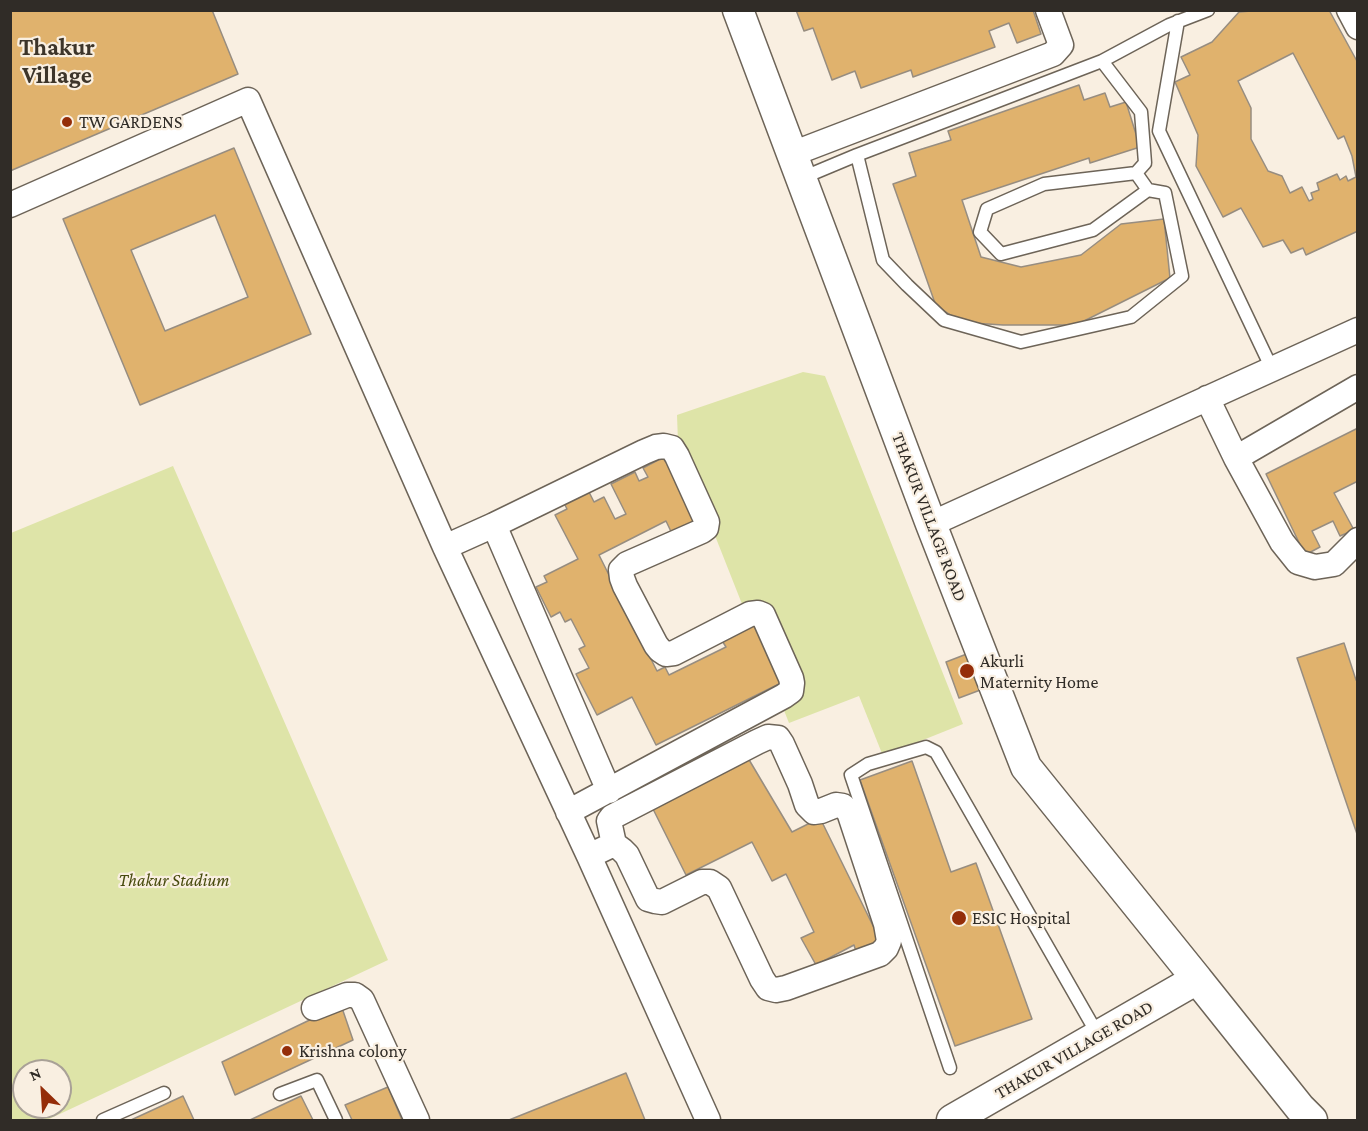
<!DOCTYPE html>
<style>
body{margin:0}
#map{position:relative;width:1368px;height:1131px;overflow:hidden;background:#f9efe1;font-family:"Crimson Pro",serif}
canvas{display:block}
.frame{position:absolute;inset:0;border:12px solid #302c27;pointer-events:none}
.north{position:absolute;left:12px;top:1059px;width:60px;height:60px;box-sizing:border-box;background:#f9efe1;border:2px solid #a9a197;border-radius:50%;rotate:335deg;font-size:16px;font-weight:700;line-height:24px;text-align:center;color:#302c27}
.north::after{content:'';display:block;margin:auto;width:21px;height:27px;background:#942d09;clip-path:polygon(50% 0,100% 100%,50% 72%,0 100%)}
</style>
<div id="map">
<canvas width="1368" height="1131"></canvas>
<div class="frame"></div>
<div class="north">N</div>
</div>
<script>
const c = document.querySelector('canvas').getContext('2d');
c.lineJoin = 'round';
function fill(path, color) { c.fillStyle = color; c.fill(path, 'evenodd'); }
const poly = rows => new Path2D(rows.map(r => 'M' + r).join(''));
function stroke(path, color, width, dash) { c.strokeStyle = color; c.lineWidth = width; c.lineCap = dash ? 'butt' : 'round'; c.setLineDash(dash || []); c.stroke(path); }
function write(font, color, halo, rows, align = 'center') {
  c.font = font + ' "Crimson Pro",serif'; c.lineWidth = 4.5; c.setLineDash([]); c.textBaseline = 'middle'; c.strokeStyle = halo; c.fillStyle = color; for (const [text, x, y, turn = 0] of rows) {
    c.save(); c.translate(x, y); c.rotate((+turn || 0) * Math.PI / 180); c.textAlign = isNaN(turn) ? turn : align; if (halo) c.strokeText(text, 0, 0); c.fillText(text, 0, 0); c.restore();
  }
}
const green = poly([
 [803,372,825,376,963,724,883,756,859,696,789,723,678,442,677,415],
 [173,466,388,960,47,1120,11,1120,11,533],
 [24,1071,60,1071,60,1107,24,1107]
]);
const building = poly([
 [10,10,212,10,238,74,10,171,10,10],
 [796,10,1033,10,1041,34,1017,43,1009,23,989,31,995,47,913,77,911,70,861,88,855,71,832,80,813,28,804,31,796,10],
 [1263,10,1329,10,1358,63,1358,231,1306,255,1303,248,1291,253,1283,240,1263,247,1241,208,1223,217,1196,166,1198,135,1175,82,1190,75,1181,57,1212,42,1239,12,1263,10],
 [1293,53,1338,139,1344,136,1352,156,1356,177,1348,181,1346,176,1340,180,1337,174,1317,183,1319,190,1311,193,1313,199,1309,201,1302,187,1290,193,1282,176,1268,171,1251,139,1251,108,1238,81,1293,53],
 [1079,85,1084,100,1105,93,1110,107,1126,102,1140,147,1090,163,1089,158,962,200,981,257,1021,267,1081,255,1121,224,1164,219,1170,278,1076,325,1003,325,972,323,955,318,936,306,893,184,916,176,909,153,951,140,948,131,1079,85],
 [234,148,311,334,140,405,63,219,234,148],
 [215,215,248,297,165,331,131,250,215,215],
 [1358,428,1358,481,1334,493,1354,530,1340,536,1333,521,1312,531,1320,547,1305,555,1266,474,1358,428],
 [667,452,704,525,675,540,666,521,599,555,657,671,665,667,669,675,726,647,721,639,754,623,781,683,656,745,632,697,597,715,576,674,589,668,579,649,585,646,571,619,565,622,560,612,551,617,536,587,547,582,544,576,578,559,555,515,567,509,564,503,588,490,594,502,604,497,615,519,626,514,611,484,635,472,639,481,648,477,643,468,660,459,658,457,667,452],
 [1344,643,1356,680,1358,679,1358,837,1297,658,1344,643],
 [977,650,991,686,959,698,946,662,977,650],
 [748,758,792,832,820,818,882,944,857,955,854,945,816,965,801,938,814,932,786,874,772,881,752,842,686,875,649,801,748,758],
 [912,761,951,872,976,863,1032,1019,955,1046,860,780,912,761],
 [341,1005,353,1040,235,1095,222,1062,341,1005],
 [626,1073,645,1120,509,1120,626,1073],
 [388,1087,402,1120,352,1120,345,1105,388,1087],
 [183,1096,194,1120,131,1120,183,1096],
 [301,1096,313,1120,250,1120,301,1096]
]);
const service = poly([
 [1178,21,1159,131,1272,369],
 [1102,61,1169,25,1208,10],
 [857,155,883,260,907,285,944,320,1021,342,1131,317,1182,276,1165,193,1148,190,1136,173],
 [802,178,857,155,1102,61,1141,112,1145,163,1136,173,1044,184,987,209,980,232,1001,254,1093,230,1148,190],
 [950,1068,851,775,868,764,926,747,936,752,1098,1035],
 [280,1094,317,1080,336,1120],
 [103,1120,164,1093]
]);
const minor = poly([
 [1349,10,1358,27],
 [792,154,1053,54,1061,45,1048,10],
 [10,205,248,100,445,547,589,856,708,1120],
 [1207,398,1236,458,1282,542,1298,562,1315,567,1334,564,1358,540],
 [1236,458,1358,387],
 [931,524,1358,330],
 [494,525,609,791],
 [445,547,494,525,644,452,656,447,664,446,672,448,677,456,707,522,706,528,702,531,627,564,621,570,622,578,625,586,656,645,660,650,666,654,674,653,750,614,758,613,763,615,791,678,792,683,791,691,784,696,568,812],
 [589,856,614,844,622,850,627,855,648,899,655,901,662,902,702,882,710,882,719,888,762,979,768,988,776,990,786,988,880,954,886,948,889,941,886,924,849,812,843,806,836,805,821,811,814,812,807,805,800,784,782,744,778,738,768,737,757,742,612,817,609,821,614,844],
 [314,1008,347,995,355,995,362,1000,417,1120]
]);
const tertiary = poly([
 [738,10,931,524,1026,767,1197,979,952,1120],
 [1197,979,1300,1108,1312,1120]
]);
const markers = [
 [67,122,6,"#942d09"],
 [967,671,8,"#942d09"],
 [959,918,8,"#942d09"],
 [287,1051,6,"#942d09"]
];
const poiNames = [
 ["TW GARDENS",79,122],
 ["Akurli",980,661],
 ["Maternity Home",980,682],
 ["ESIC Hospital",972,918],
 ["Krishna colony",299,1051]
];
const streetNames = [
 ["THAKUR VILLAGE ROAD",929,517,69],
 ["THAKUR VILLAGE ROAD",1074,1050,-30]
];
const parkNames = [
 ["Thakur Stadium",174,880]
];
const districtNames = [
 ["Thakur",57,48],
 ["Village",57,76]
];
fill(green, '#dee4a8');
fill(building, '#e0b26d');
stroke(building, '#978d80', 1.5);
stroke(service, '#6d6458', 15);
stroke(minor, '#6d6458', 27);
stroke(tertiary, '#6d6458', 33);
stroke(service, '#fff', 12);
stroke(minor, '#fff', 24);
stroke(tertiary, '#fff', 30);
for (const [x, y, r, color] of markers) { const dot = new Path2D(); dot.arc(x, y, r, 0, 2 * Math.PI); c.fillStyle = color; c.fill(dot); stroke(dot, '#f9efe1', 2); }
write('18px', '#302c27', '#f9efe1', poiNames, 'left');
write('18px', '#302c27', '#f9efe1', streetNames);
write('italic 18px', '#474a0d', '#f9efe1', parkNames);
write('bold 24px', '#3d352a', '#f9efe1', districtNames);
</script>
